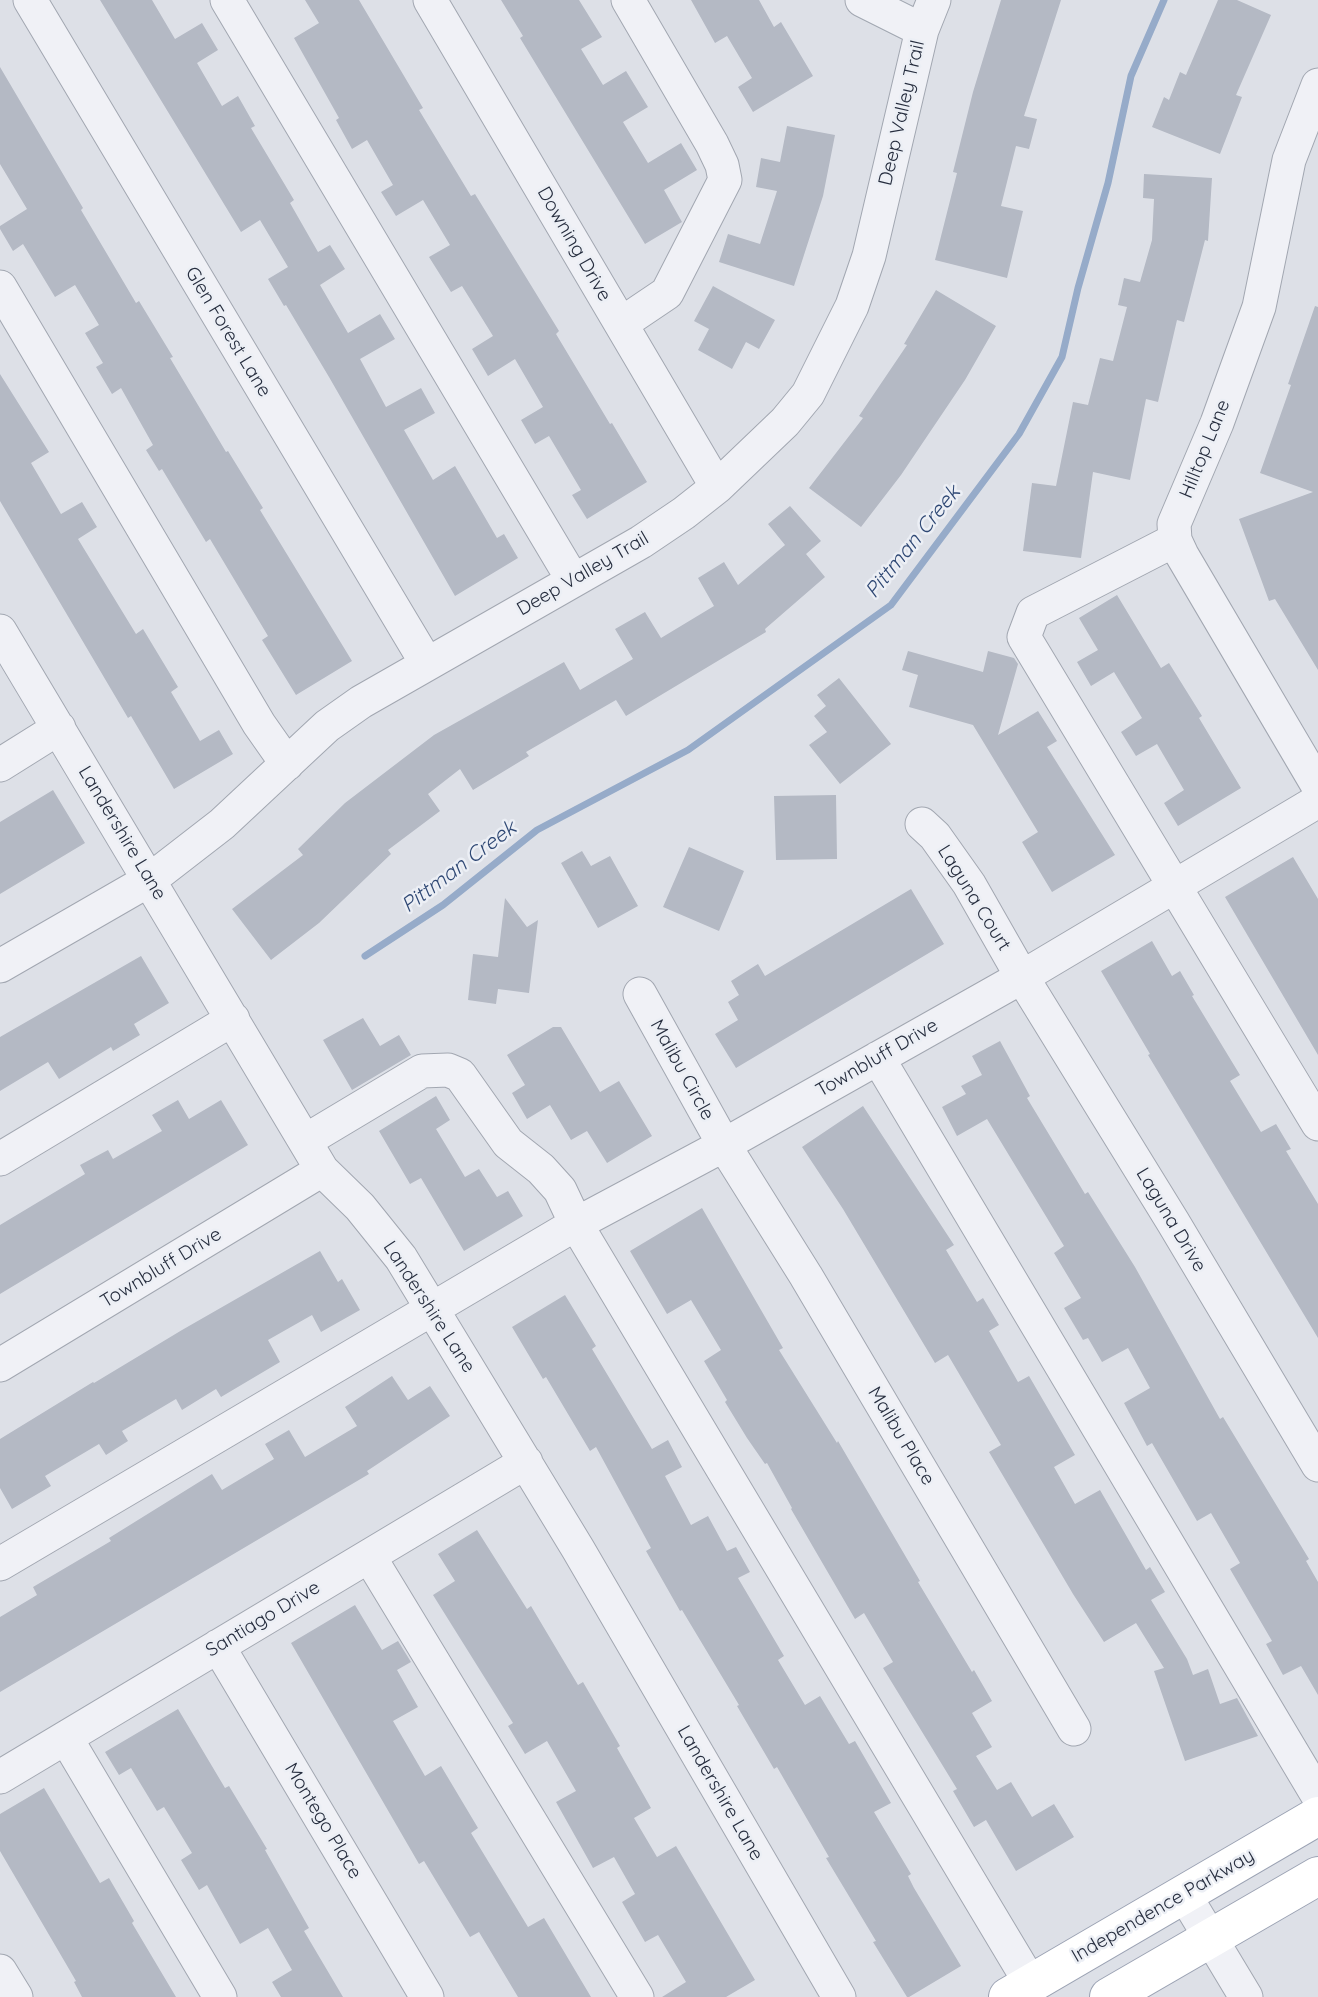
<!DOCTYPE html>
<style>
body{margin:0}
canvas{display:block;background:#dde0e7}
</style>
<canvas width="1318" height="1997"></canvas>
<script>
const c = document.querySelector('canvas').getContext('2d');
c.lineJoin = 'round';
const poly = rows => new Path2D(rows.map(r => 'M' + r).join(''));
function stroke(path, color, width, dash) { c.strokeStyle = color; c.lineWidth = width; c.lineCap = dash ? 'butt' : 'round'; c.setLineDash(dash || []); c.stroke(path); }
function fill(path, color) { c.fillStyle = color; c.fill(path, 'evenodd'); }
function write(font, color, halo, rows, align = 'center') {
  c.font = font + ' Quicksand,sans-serif'; c.lineWidth = 5; c.setLineDash([]); c.textBaseline = 'middle'; c.strokeStyle = halo; c.fillStyle = color; for (const [text, x, y, turn = 0] of rows) {
    c.save(); c.translate(x, y); c.rotate((+turn || 0) * Math.PI / 180); c.textAlign = isNaN(turn) ? turn : align; if (halo) c.strokeText(text, 0, 0); c.fillText(text, 0, 0); c.restore();
  }
}
const stream = poly([
 [365,956,443,905,537,830,688,750,891,605,1019,434,1062,357,1078,288,1108,183,1131,76,1164,0]
]);
const building = poly([
 [100,0,152,0,175,39,202,23,218,50,197,63,222,106,238,96,255,126,251,128,294,200,290,203,318,252,330,245,345,269,320,285,348,333,380,314,395,339,360,359,386,407,421,388,435,413,404,430,433,480,455,466,497,538,504,534,518,558,455,596,329,377,286,305,284,306,268,279,288,267,260,220,241,232],
 [305,0,359,0,423,108,419,110,471,196,475,194,559,331,556,334,610,424,612,423,647,482,587,519,572,495,581,490,549,436,535,444,521,420,543,407,515,359,488,376,472,349,493,336,462,286,451,292,429,257,450,245,423,200,396,216,381,192,393,185,367,140,352,149,336,120,339,118,294,38,319,23],
 [501,0,579,0,602,37,581,49,603,85,626,71,648,107,623,122,648,163,681,143,697,170,664,190,682,222,645,244,520,38,523,36],
 [691,0,759,0,774,27,781,22,813,76,753,112,738,87,752,78,727,36,715,43],
 [1001,0,1061,0,1024,116,1037,119,1029,149,1016,146,1001,206,1023,211,1007,278,935,260,957,173,953,172,973,92],
 [1218,0,1237,0,1271,15,1236,95,1242,97,1220,154,1152,127,1164,97,1169,100,1180,72,1186,75],
 [0,67,83,208,81,210,136,303,139,301,173,357,170,358,226,452,228,451,263,508,260,510,352,661,296,695,262,640,268,636,210,539,206,542,162,469,159,471,146,450,153,445,121,388,112,394,96,367,103,363,85,333,99,325,75,285,55,297,23,244,13,251,0,229,0,226,27,209,0,164],
 [787,126,835,135,823,196,794,286,719,262,728,234,760,244,777,191,756,187,761,158,780,162],
 [1144,174,1212,178,1208,241,1205,240,1184,322,1177,320,1158,402,1146,399,1130,480,1093,472,1081,558,1023,551,1032,483,1056,486,1073,402,1088,405,1100,358,1113,361,1127,307,1118,305,1124,278,1140,282,1152,240,1154,199,1143,198],
 [713,286,775,320,759,349,746,342,732,369,698,350,709,329,694,321],
 [936,290,996,326,965,380,901,475,861,527,809,488,863,418,859,416,907,345,904,344],
 [1315,306,1318,307,1318,670,1275,599,1269,601,1239,519,1313,492,1260,473,1291,385,1288,384],
 [0,374,49,452,31,463,61,514,82,502,97,527,78,539,136,634,143,629,178,687,171,692,200,741,219,730,233,754,174,789,131,716,128,718,0,501],
 [790,506,821,541,806,554,825,577,765,629,766,632,626,716,616,700,526,752,529,756,473,790,460,769,428,794,440,811,388,850,391,854,319,923,271,960,232,909,303,855,298,849,345,803,434,735,564,662,580,690,633,659,615,629,645,612,661,638,714,606,698,578,724,562,738,585,785,545,768,524],
 [1117,595,1161,668,1169,663,1202,716,1199,718,1241,788,1178,826,1164,803,1184,790,1157,744,1136,756,1121,732,1142,718,1114,672,1091,686,1077,662,1098,650,1079,618],
 [908,651,983,672,988,651,1014,658,1018,664,998,735,1038,711,1057,741,1047,747,1115,855,1052,892,1022,842,1038,832,973,725,909,707,918,675,902,670],
 [839,678,891,744,840,784,809,745,827,732,814,716,826,706,817,695],
 [53,790,85,843,0,894,0,822],
 [836,795,837,859,776,860,774,796],
 [689,847,744,871,719,931,663,907],
 [582,851,591,866,610,856,638,906,598,928,561,863],
 [1293,857,1318,899,1318,1055,1225,897],
 [911,889,944,944,736,1068,715,1034,738,1020,728,1002,739,995,731,981,758,964,765,976],
 [505,898,527,927,538,920,529,993,498,989,496,1004,468,1000,473,954,498,957],
 [1152,941,1172,976,1180,971,1194,995,1192,996,1240,1075,1230,1081,1261,1132,1276,1124,1291,1149,1286,1151,1318,1204,1318,1338,1148,1055,1150,1054,1101,971],
 [141,956,169,1003,134,1024,140,1035,113,1051,111,1047,59,1079,48,1062,0,1091,0,1037],
 [363,1018,380,1046,399,1035,411,1055,352,1090,323,1040],
 [553,1027,561,1027,600,1092,619,1081,652,1136,607,1163,587,1131,571,1140,550,1105,527,1119,512,1093,525,1085,507,1055],
 [1000,1041,1030,1096,1027,1098,1085,1194,1088,1192,1135,1267,1220,1419,1223,1417,1309,1559,1306,1561,1318,1582,1318,1695,1301,1666,1283,1675,1266,1644,1272,1641,1230,1569,1240,1563,1211,1513,1197,1521,1152,1443,1147,1446,1124,1403,1150,1388,1128,1348,1102,1362,1088,1338,1083,1340,1064,1308,1081,1298,1054,1253,1064,1246,987,1119,957,1136,942,1107,966,1094,961,1086,982,1075,972,1056],
 [436,1096,450,1120,436,1129,465,1177,479,1169,497,1197,508,1191,523,1216,464,1251,421,1178,410,1184,379,1131],
 [178,1100,189,1119,221,1100,248,1145,0,1294,0,1225,85,1174,80,1165,108,1150,113,1159,162,1131,152,1115],
 [863,1106,954,1245,946,1250,977,1302,983,1298,999,1325,989,1331,1018,1382,1029,1376,1075,1455,1054,1467,1075,1504,1100,1490,1146,1570,1150,1567,1165,1592,1151,1600,1187,1659,1193,1675,1208,1669,1220,1704,1237,1698,1258,1736,1185,1761,1154,1671,1164,1668,1136,1623,1104,1642,1073,1594,989,1452,1001,1445,948,1355,935,1363,843,1209,802,1147],
 [702,1208,783,1348,779,1350,837,1443,838,1441,920,1581,918,1582,972,1672,974,1670,992,1701,972,1713,992,1747,976,1756,997,1790,1011,1782,1032,1817,1054,1804,1074,1837,1016,1871,986,1820,974,1827,953,1791,957,1789,883,1668,893,1662,864,1613,855,1619,791,1509,792,1508,767,1463,765,1464,747,1438,725,1402,727,1400,704,1361,721,1350,691,1300,667,1314,630,1251],
 [320,1251,338,1282,342,1279,360,1310,321,1332,312,1315,268,1340,280,1362,221,1397,216,1389,182,1410,176,1399,122,1431,128,1441,106,1455,99,1444,45,1476,51,1486,12,1509,0,1488,0,1439,93,1382,94,1383,182,1330],
 [565,1295,596,1346,592,1349,652,1449,668,1440,682,1467,665,1476,691,1525,708,1516,727,1551,736,1547,750,1572,738,1578,784,1656,778,1660,805,1705,820,1696,849,1744,855,1741,891,1803,874,1812,911,1874,908,1876,914,1888,961,1966,909,1997,907,1997,873,1942,876,1941,826,1858,829,1857,777,1767,774,1769,737,1706,739,1705,682,1610,680,1611,646,1551,651,1548,596,1447,590,1451,546,1377,543,1379,512,1327],
 [392,1376,408,1400,430,1386,450,1416,367,1471,369,1474,0,1692,0,1617,37,1595,33,1587,111,1541,109,1538,212,1474,222,1490,274,1459,265,1444,289,1430,305,1457,357,1426,345,1407],
 [477,1530,527,1609,531,1606,578,1685,583,1682,620,1746,617,1748,651,1808,634,1818,657,1857,676,1846,755,1980,726,1997,662,1997,686,1982,658,1935,645,1942,622,1902,635,1894,614,1857,593,1868,556,1802,576,1791,547,1741,525,1754,508,1726,513,1723,433,1595,455,1581,438,1554],
 [355,1605,382,1650,398,1641,411,1662,397,1670,418,1707,393,1721,425,1776,441,1766,478,1828,471,1833,528,1927,544,1918,591,1997,518,1997,479,1932,470,1937,424,1861,419,1864,291,1643],
 [178,1709,225,1788,229,1786,267,1849,265,1850,309,1928,304,1931,343,1997,281,1997,272,1982,292,1970,268,1928,240,1944,207,1885,199,1890,181,1860,192,1853,164,1807,157,1811,131,1768,119,1775,105,1752],
 [44,1788,100,1883,109,1878,134,1921,132,1923,176,1997,82,1997,74,1982,76,1981,0,1851,0,1814]
]);
const minor = poly([
 [30,0,427,664],
 [227,0,573,580],
 [430,0,717,487],
 [862,0,922,30],
 [1318,85,1289,160,1259,307,1217,423,1174,524,1175,540,1182,555,1318,786],
 [0,287,259,724,287,764],
 [621,324,667,293,725,180,722,165,712,144,628,0],
 [1175,540,1033,613,1024,637,1318,1124],
 [0,631,322,1170,360,1207,401,1258,578,1549,839,1997],
 [0,765,59,728],
 [922,824,935,836,969,884,1022,977,1173,1222,1318,1465],
 [0,966,151,879,222,824,327,726,361,702,641,542,684,513,717,487,785,422,808,394,852,306,869,256,922,30,934,0],
 [640,994,724,1145,806,1276,1074,1729],
 [878,1058,1318,1796],
 [305,1141,422,1071,448,1070,460,1075,508,1143,541,1169,560,1190,576,1224,1031,1984],
 [0,1159,233,1019],
 [0,1365,322,1170],
 [369,1556,637,1997],
 [0,1564,576,1224,724,1145,1022,977,1318,801],
 [218,1646,427,1997],
 [66,1738,220,1997],
 [0,1777,526,1462],
 [1184,1894,1246,1997],
 [0,1971,16,1997]
]);
const major = poly([
 [1008,1997,1318,1816],
 [1109,1997,1318,1876]
]);
const streetNames = [
 ["Deep Valley Trail",902,113,-77],
 ["Downing Drive",574,244,60],
 ["Glen Forest Lane",228,332,59],
 ["Hilltop Lane",1205,449,-68],
 ["Deep Valley Trail",583,574,-30],
 ["Landershire Lane",122,833,59],
 ["Laguna Court",974,898,58],
 ["Townbluff Drive",877,1058,-30],
 ["Malibu Circle",682,1070,61],
 ["Laguna Drive",1171,1220,59],
 ["Townbluff Drive",161,1268,-31],
 ["Landershire Lane",429,1307,57],
 ["Malibu Place",901,1436,59],
 ["Santiago Drive",263,1619,-31],
 ["Landershire Lane",720,1793,60],
 ["Montego Place",323,1821,59],
 ["Independence Parkway",1163,1906,-30]
];
const waterNames = [
 ["Pittman Creek",913,542,-51],
 ["Pittman Creek",459,867,-37]
];
stroke(stream, '#96abc9', 7);
fill(building, '#b4b9c4');
stroke(minor, '#a2a7b1', 35);
stroke(major, '#9ca3b4', 40);
stroke(minor, '#f0f1f6', 33);
stroke(major, '#fff', 38);
write('19px', '#262d3e', '#eceff5', streetNames);
write('italic 21px', '#2f4874', '#eceff5', waterNames);
</script>
